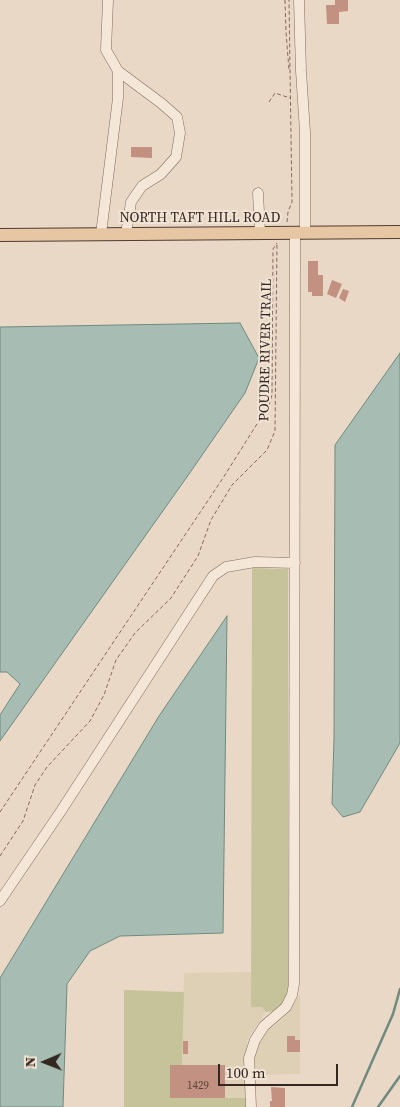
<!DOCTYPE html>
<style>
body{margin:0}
#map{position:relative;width:400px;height:1107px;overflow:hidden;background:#e9d8c6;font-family:"Source Serif 4",serif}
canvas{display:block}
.north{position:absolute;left:20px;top:1037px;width:50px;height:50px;-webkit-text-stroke:4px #f1e4d5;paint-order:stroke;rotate:269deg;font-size:14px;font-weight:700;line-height:20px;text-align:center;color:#342620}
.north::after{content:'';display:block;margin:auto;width:18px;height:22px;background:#342620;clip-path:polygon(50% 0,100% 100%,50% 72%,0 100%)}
.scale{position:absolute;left:218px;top:1064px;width:120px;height:22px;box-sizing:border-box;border:2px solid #342620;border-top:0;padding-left:6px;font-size:15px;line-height:18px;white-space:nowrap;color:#342620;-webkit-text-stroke:4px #f1e4d5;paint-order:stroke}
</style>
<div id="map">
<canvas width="400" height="1107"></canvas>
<div class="north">N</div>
<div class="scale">100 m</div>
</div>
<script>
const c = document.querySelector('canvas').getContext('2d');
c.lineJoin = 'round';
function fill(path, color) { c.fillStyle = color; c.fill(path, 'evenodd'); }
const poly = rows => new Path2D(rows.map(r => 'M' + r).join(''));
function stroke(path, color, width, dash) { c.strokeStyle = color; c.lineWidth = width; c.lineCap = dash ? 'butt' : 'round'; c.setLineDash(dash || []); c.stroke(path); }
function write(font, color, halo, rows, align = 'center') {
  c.font = font + ' "Source Serif 4",serif'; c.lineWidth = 4; c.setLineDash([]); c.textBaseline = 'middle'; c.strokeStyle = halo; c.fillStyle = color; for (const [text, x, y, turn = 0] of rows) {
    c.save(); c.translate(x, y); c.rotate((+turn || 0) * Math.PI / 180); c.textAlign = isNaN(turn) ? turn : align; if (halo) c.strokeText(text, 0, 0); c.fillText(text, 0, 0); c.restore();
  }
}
const farmland = poly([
 [251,972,251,1007,262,1007,266,1012,247,1040,247,1098,225,1098,225,1065,182,1065,184,973],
 [300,994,300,1074,255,1075,255,1050,263,1035,287,1015]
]);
const green = poly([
 [252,568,288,569,288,989,286,998,276,1011,266,1012,262,1007,251,1007],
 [124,990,184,992,182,1065,170,1065,170,1098,247,1098,248,1107,124,1107]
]);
const water = poly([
 [240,323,259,358,245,393,189,474,0,741,0,715,20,684,7,672,0,672,0,327,240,323],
 [400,353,400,743,360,812,343,817,332,804,334,738,335,445,400,353],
 [227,616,223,933,120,936,90,951,67,984,63,1107,0,1107,0,978,159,716,227,616]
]);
const stream = poly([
 [352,1107,393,1014,400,989],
 [378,1107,400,1076]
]);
const building = poly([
 [335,0,348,0,348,11,339,12,339,24,327,24,326,5,335,5],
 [131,147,152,147,152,158,131,157],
 [308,261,318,261,318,275,323,275,323,296,312,296,312,292,308,292],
 [332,280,342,284,336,298,327,294],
 [343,289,349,291,345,302,339,298],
 [287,1036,295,1036,295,1040,300,1040,300,1052,287,1052],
 [183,1041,188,1041,188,1054,183,1054],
 [170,1065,225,1065,225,1098,170,1098],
 [271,1087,285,1088,285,1107,270,1107,270,1101,272,1101]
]);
const path = poly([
 [285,0,286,32,289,70],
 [269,102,275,93,290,98],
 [287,222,288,212,292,202,289,0],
 [0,812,223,478,269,405,272,395,273,249,277,243],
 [0,856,23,821,35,785,47,767,90,721,104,695,116,660,135,633,171,598,198,556,211,520,232,485,267,450,275,431,277,243]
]);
const minor = poly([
 [299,0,301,71,305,132,305,233],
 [118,71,161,103,177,117,180,133,176,157,161,174,142,186,131,202,126,234],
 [258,193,260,232],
 [101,234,118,98,118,71,106,50,108,0],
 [0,901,61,811,213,576,226,567,255,562,295,563],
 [251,1107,249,1058,255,1040,264,1026,286,1007,292,995,294,984,295,233]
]);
const major = poly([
 [0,235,400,232]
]);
const numberNames = [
 ["1429",198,1086]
];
const streetNames = [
 ["NORTH TAFT HILL ROAD",200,218],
 ["POUDRE RIVER TRAIL",266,350,-89]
];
fill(farmland, '#ddd0b5');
fill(green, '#c6c39b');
fill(water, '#a7bdb3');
stroke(water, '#6f8a7f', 1);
stroke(stream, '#6f8a7f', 2.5);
fill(building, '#c29181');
stroke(minor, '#826b5e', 11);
stroke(major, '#503b32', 14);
stroke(path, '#826b5e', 1, [4, 2.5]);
stroke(minor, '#f4e7d8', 10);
stroke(major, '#e7c6a3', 12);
write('11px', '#584138', null, numberNames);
write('14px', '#342620', '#f1e4d5', streetNames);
</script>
